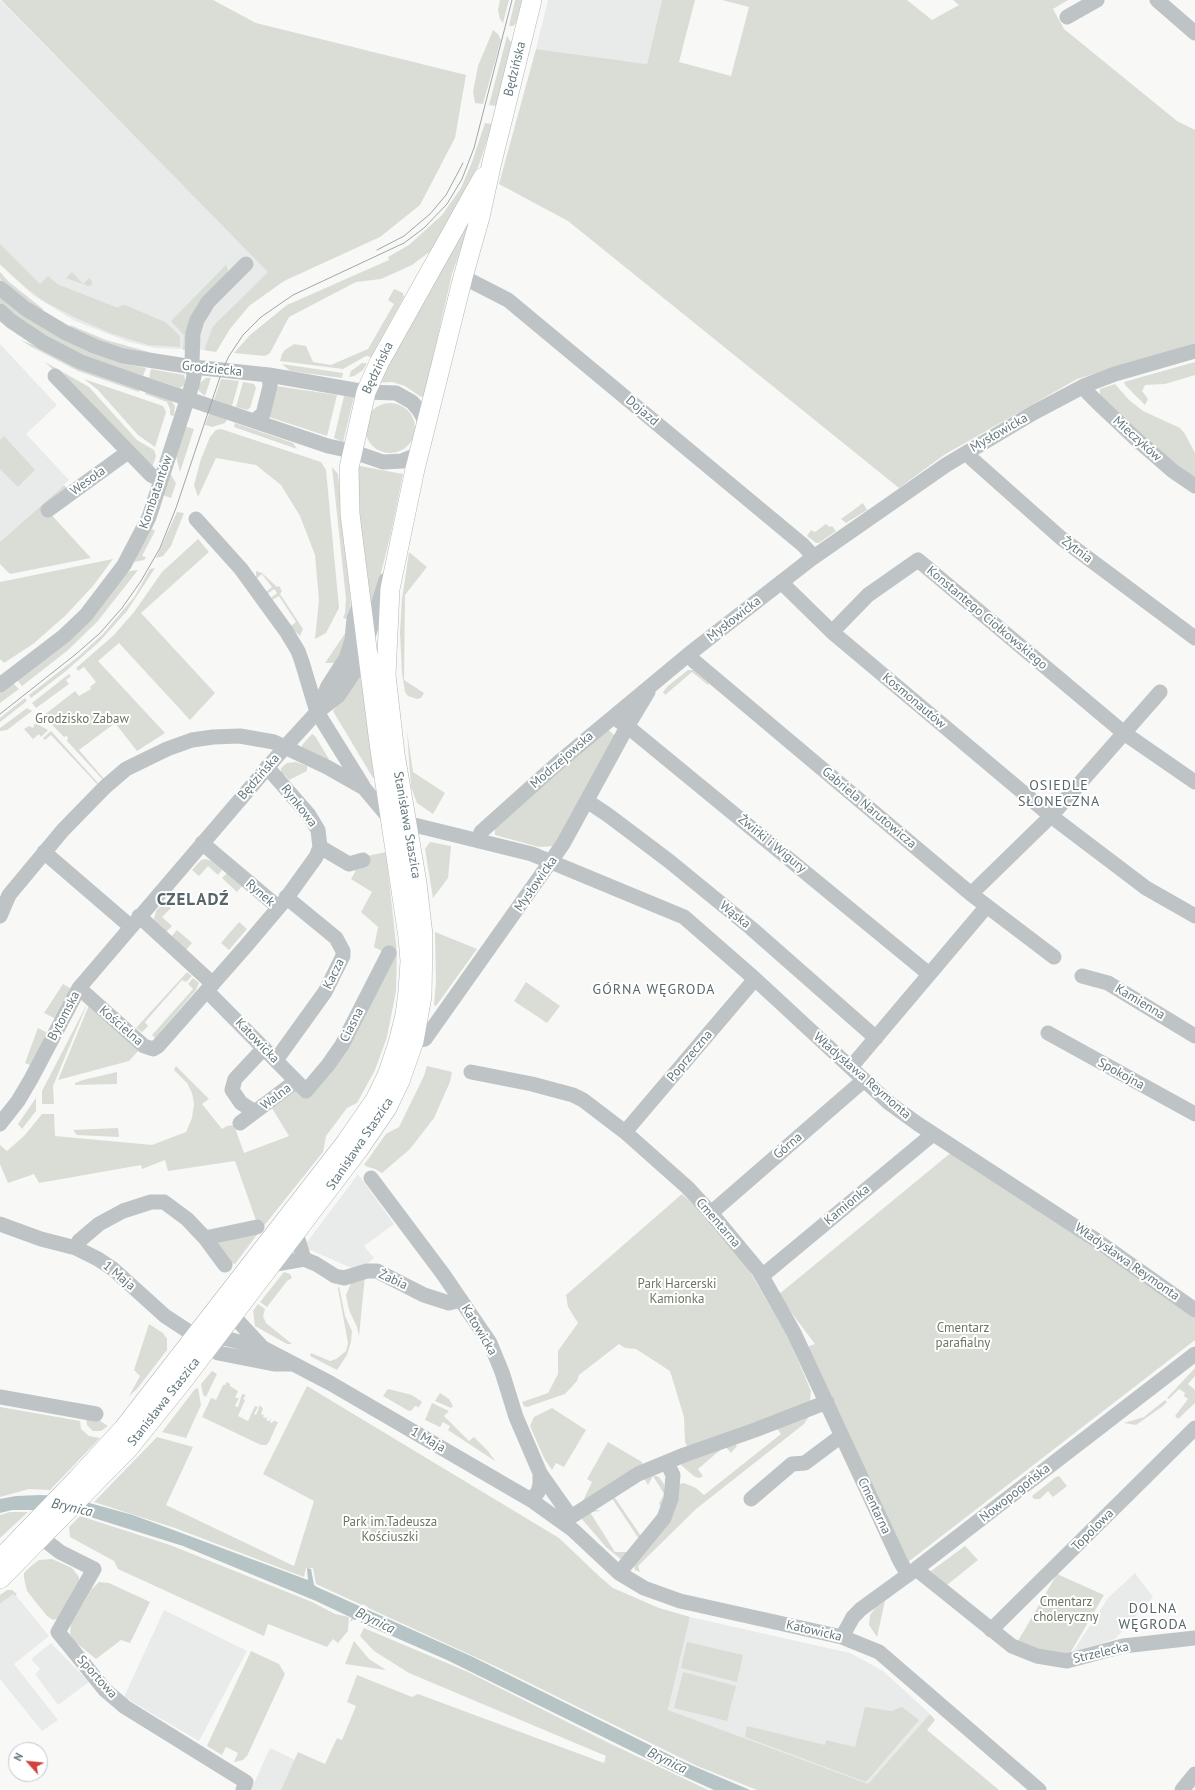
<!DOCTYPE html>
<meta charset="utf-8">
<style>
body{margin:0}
#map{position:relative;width:1195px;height:1790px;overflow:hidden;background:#f8f8f6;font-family:"PT Sans",sans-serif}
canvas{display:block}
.north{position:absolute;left:8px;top:1742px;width:40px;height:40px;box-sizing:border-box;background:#fff;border:1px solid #c2c9cb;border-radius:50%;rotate:297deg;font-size:11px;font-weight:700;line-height:16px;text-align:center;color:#66797e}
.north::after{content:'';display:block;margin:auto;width:14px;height:18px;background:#d3423c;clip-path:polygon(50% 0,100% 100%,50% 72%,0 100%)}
</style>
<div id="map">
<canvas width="1195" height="1790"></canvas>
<div class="north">N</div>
</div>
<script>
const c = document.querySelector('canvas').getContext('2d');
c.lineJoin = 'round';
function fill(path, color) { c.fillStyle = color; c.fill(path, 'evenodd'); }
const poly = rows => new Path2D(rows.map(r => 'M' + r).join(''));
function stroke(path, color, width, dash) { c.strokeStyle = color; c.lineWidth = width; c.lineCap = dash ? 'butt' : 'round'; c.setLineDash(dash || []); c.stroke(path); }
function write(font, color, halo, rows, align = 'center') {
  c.font = font + ' "PT Sans",sans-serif'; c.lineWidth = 4; c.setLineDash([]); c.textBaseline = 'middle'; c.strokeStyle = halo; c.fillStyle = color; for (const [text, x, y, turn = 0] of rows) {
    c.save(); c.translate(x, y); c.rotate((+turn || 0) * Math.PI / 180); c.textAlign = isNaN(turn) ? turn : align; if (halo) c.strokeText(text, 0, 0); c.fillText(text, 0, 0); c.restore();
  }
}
const built = poly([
 [0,0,269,272,213,326,204,350,155,348,129,342,75,321,34,296,0,265],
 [548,0,662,0,647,64,536,49],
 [0,344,57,405,26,434,69,480,0,542],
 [358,1174,394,1224,364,1246,374,1258,362,1268,354,1269,308,1249,305,1245],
 [1135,1573,1153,1597,1115,1639,1072,1653,1108,1598],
 [14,1593,49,1636,14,1664,58,1720,42,1731,0,1679,0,1604],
 [164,1610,247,1651,199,1741,124,1697],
 [690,1617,850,1653,883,1671,930,1714,868,1785,668,1710],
 [51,1643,89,1682,58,1705,35,1674,40,1669,31,1659],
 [270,1748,295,1760,281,1790,251,1790]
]);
const green = poly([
 [1,0,213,0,256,23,466,75,455,138,420,205,380,237,284,281,249,306,230,329,216,352,204,350,213,326,268,272],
 [500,0,509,0,503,23,500,19,498,10],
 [515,0,522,0,516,23,513,26,509,26],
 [662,0,695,0,679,62,731,76,749,7,722,0,907,0,932,20,959,5,953,0,1068,0,1053,9,1064,29,1177,121,1195,130,1195,343,1077,379,944,455,899,488,568,221,499,184,536,49,647,64],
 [493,30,498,34,501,40,483,104,475,103,473,92,478,66],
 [507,36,512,44,496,106,489,105],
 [485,123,492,124,480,162,462,204,432,250,412,265,381,279,356,282,289,317,270,353,265,356,234,353,250,335,287,305,389,260,388,257,409,245,442,215,461,188,472,162],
 [477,203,452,274,424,396,421,397,405,386,392,382,375,383],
 [0,244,40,284,48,276,57,284,118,308,120,306,125,305,165,322,180,336,180,347,148,345,110,333,76,318,45,302,25,287,0,264],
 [226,265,228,269,227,273,207,293,197,305,191,316,185,350,183,350,184,335,171,321],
 [0,272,9,282,43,309,40,312,0,279],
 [72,272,83,284,89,278,92,281,92,285,88,286,66,278],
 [394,289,403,293,404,297,371,357,366,356,343,369,280,361,282,354,285,350,294,344,306,346,313,362,331,365,368,349,394,304,388,300],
 [0,295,35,323,70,342,125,364,146,368,143,376,85,356,49,339,18,318,0,303],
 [70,325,106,340,149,352,148,356,128,352,68,329],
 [21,340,140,388,139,392,78,371,30,346],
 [45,362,89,387,137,440,154,450,156,456,152,468],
 [1195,362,1195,375,1165,384,1145,385,1142,391,1148,399,1145,405,1125,385,1124,382],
 [362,363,367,363,363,370,354,376,349,377,351,371],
 [282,364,343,373,342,378,290,371],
 [151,369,184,375,186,384,180,388,149,378],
 [206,378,211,378,205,396,199,391,198,388,200,383],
 [84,379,163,406,166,412,155,447,138,435,98,390],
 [221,379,239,381,232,406,214,400],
 [243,382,254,384,256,388,250,408,247,410,236,407],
 [1115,384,1129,400,1143,411,1180,428,1185,434,1195,453,1195,478,1158,450,1100,395,1100,389],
 [276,386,337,395,327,436,269,417],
 [146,390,171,400,175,406,174,416,170,415,170,409,167,402,145,394],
 [344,396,354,397,343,442,334,438],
 '365 428a25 25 0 1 1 50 0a25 25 0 1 1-50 0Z',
 [210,411,227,420,225,423,212,427,205,425],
 [235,423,293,443,297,449,234,427],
 [184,426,194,429,180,472,176,456],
 [221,429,321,462,326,470,339,608,326,633,315,639,319,600,315,555,300,516,281,485,256,465,216,458,198,497,194,485,201,459,210,437,216,430],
 [4,436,35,470,18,487,0,469,0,440],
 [360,466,403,474,391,533,373,605,370,605,358,505,356,471],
 [332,467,338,474,351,603,346,619,343,618,345,613,346,599],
 [170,473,176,483,171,498,163,495],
 [64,485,68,490,47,510,91,558,10,574,0,564,0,542],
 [863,503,867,510,846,523,841,519],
 [160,505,161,505,152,529,155,531,142,556,146,557,144,560,134,562],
 [177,512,184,513,171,546,163,556,156,558],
 [826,524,830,527,832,526,836,531,819,543,816,543,807,536,811,530,815,532],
 [198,539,209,552,141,613,215,693,190,720,119,643,98,661,165,733,137,751,115,723,79,750,104,779,103,780,67,741,68,738,67,736,64,737,43,716,75,691,79,696,91,689,90,687,96,682,84,667,78,671,76,668,113,636,134,612,162,572],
 [409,552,427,567,405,595,404,680,424,693,421,698,417,699,408,696,405,692,402,673,400,632,402,599],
 [113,559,93,586,65,616,33,644,4,663,0,659,0,582],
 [155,568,127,611,99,642,66,671,31,698,29,695,79,656,103,634,135,596,150,569],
 [138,570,97,622,67,651,22,686,17,680,126,574,130,571],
 [256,571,262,573,277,587,279,586,282,591,280,594,303,629,300,636,290,627,296,622,279,596,272,600,271,598,277,593,274,589,267,594,266,592,272,587,262,574,256,579],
 [346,632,350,635,335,663,325,663],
 [363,667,377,776,373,778,333,711,352,686],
 [688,670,693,670,709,684,708,685,692,672,665,695,663,692,668,686],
 [69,674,71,676,66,680,69,684,36,708,32,703],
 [13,683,19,689,0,703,0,693],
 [25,698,27,701,0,722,0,718],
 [27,708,32,711,7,730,0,731,0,728],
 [35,723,48,730,41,737,39,734,33,739,24,729,29,726,33,728],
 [609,730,615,736,555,846,539,847,495,835,495,829,563,765],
 [51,731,98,783,97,784,51,735,45,740,43,738],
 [407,731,413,772,445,793,433,814,417,803,411,787],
 [312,734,315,736,329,759,326,760,302,749,302,745],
 [296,762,307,766,307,771,289,780,285,775,281,775,281,768,287,763],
 [430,842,451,846,448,878,433,898,425,849],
 [386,852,397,953,396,991,387,1037,375,1070,357,1103,347,1108,326,1136,323,1152,263,1227,257,1223,235,1161,168,1171,165,1160,142,1169,141,1165,39,1183,34,1174,8,1183,0,1164,0,1145,7,1151,25,1135,42,1114,54,1114,55,1136,152,1145,186,1132,192,1118,194,1104,192,1093,187,1083,174,1070,176,1066,209,1099,202,1104,222,1129,227,1126,234,1125,244,1153,289,1136,270,1105,296,1086,307,1094,390,955,374,947,378,927,361,912,372,892,351,879,355,872,358,858],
 [206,859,212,861,222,870,218,875,208,866,199,876,192,870,201,860],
 [227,873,242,886,237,892,222,878],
 [164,902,171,908,162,917,172,926,166,932,154,919,156,911],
 [239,922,247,929,229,950,221,943],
 [177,930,192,943,186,950,171,937],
 [435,932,477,949,436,1006,434,1005,436,982],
 [187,972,192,976,186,982,182,980,145,1022,148,1026,142,1032,136,1028],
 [193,978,199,983,196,990,155,1038,152,1035,193,989,188,984],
 [526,982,560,1006,547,1023,514,1001],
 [63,984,70,988,70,991,56,1019,44,1013],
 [88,1002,53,1086,54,1104,42,1104,42,1091],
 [89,1005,140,1049,129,1061,58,1080],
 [38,1028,48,1033,30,1065,25,1063],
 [427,1066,452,1072,450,1082,434,1118,410,1149,382,1173,375,1169,368,1167,364,1165,386,1134,399,1127,424,1076],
 [117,1072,117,1084,75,1085,75,1083,83,1080],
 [36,1098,36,1111,22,1129,18,1124],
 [118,1128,119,1137,77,1135,73,1130],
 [953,1151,1195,1317,1195,1340,908,1562,807,1347,815,1344,778,1295],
 [682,1194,702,1213,745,1263,789,1339,811,1391,810,1401,805,1405,688,1448,685,1442,684,1417,670,1371,636,1349,625,1348,619,1344,579,1375,577,1381,565,1394,527,1407,524,1406,522,1402,548,1393,558,1374,558,1351,578,1323,568,1307,566,1295],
 [259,1232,235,1264,231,1263,218,1246,218,1242],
 [284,1272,290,1274,292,1278,287,1281,267,1307,260,1302],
 [365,1276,359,1336,357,1327,349,1310,346,1295,351,1283],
 [339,1286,345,1316,352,1331,351,1342,347,1355,337,1370,310,1356,311,1353,330,1361,336,1359,346,1351,348,1343,338,1289],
 [258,1304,265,1309,263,1316,266,1323,292,1344,287,1344,255,1326,253,1311],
 [149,1324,163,1333,167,1339,167,1350,137,1389,129,1396,140,1376,134,1370],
 [1195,1368,1195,1376,1188,1384,1195,1390,1195,1403,1178,1419,1175,1416,1188,1399,1184,1396,1185,1393,1179,1389,1169,1399,1167,1398],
 [212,1371,217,1374,206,1397,203,1395,201,1384],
 [227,1382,230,1384,230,1386,238,1391,235,1398,239,1398,235,1406,238,1407,242,1394,246,1395,243,1399,245,1400,238,1416,248,1421,255,1406,258,1407,254,1414,256,1415,260,1405,263,1409,261,1414,264,1415,263,1417,266,1418,268,1416,266,1420,269,1421,272,1418,270,1422,272,1423,276,1418,274,1421,278,1422,269,1442,266,1445,261,1445,202,1417,211,1398,216,1400,223,1385,225,1385],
 [307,1386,559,1538,600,1577,613,1588,659,1608,690,1617,668,1710,868,1784,930,1714,935,1720,927,1730,999,1790,757,1790,697,1766,497,1667,316,1584,313,1568,306,1568,304,1577,175,1528,94,1502,157,1437,193,1447,166,1505,294,1566,314,1501,263,1474],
 [198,1388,201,1405,186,1438,162,1432,195,1389],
 [388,1389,412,1395,422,1402,419,1407,415,1406,412,1410,409,1411,383,1396],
 [440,1393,449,1399,453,1406,451,1408,435,1401],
 [1165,1400,1167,1402,1163,1406,1136,1425,1124,1423,1144,1417],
 [432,1403,449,1411,444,1416,469,1441,474,1437,488,1451,495,1461,448,1430,450,1426,443,1422,440,1427,425,1420],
 [0,1407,80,1421,81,1429,89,1436,100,1438,50,1490,29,1489,0,1497],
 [552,1408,586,1430,564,1467,556,1463,552,1470,544,1458,530,1426,534,1417],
 [812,1412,804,1424,696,1509,638,1566,640,1572,635,1570,634,1565,679,1484,684,1483,696,1488,704,1495,781,1434,775,1426],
 [86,1418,99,1420,108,1426,101,1431,93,1431,87,1425],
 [733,1441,737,1446,731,1453,725,1446,698,1469,703,1476,700,1478,695,1477,681,1465,686,1459],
 [608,1442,642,1462,643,1465,581,1505,592,1482,587,1479],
 [653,1475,659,1477,664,1484,665,1493,661,1506,659,1504,664,1494,653,1476,648,1485,643,1477],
 [1059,1476,1067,1486,1053,1497,1048,1491,1040,1499,1034,1499,1032,1496,1056,1477],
 [613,1495,641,1536,639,1539,611,1497],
 [592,1509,601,1511,590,1512,615,1552,627,1552,626,1558,623,1561,606,1547,581,1518,587,1511],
 [10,1512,28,1512,0,1538,0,1515],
 [80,1516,170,1545,312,1602,335,1614,349,1617,348,1631,338,1643,333,1639,327,1647,268,1624,264,1636,118,1569,114,1561,70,1537,69,1527],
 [965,1546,978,1560,947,1585,931,1571],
 [52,1559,72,1568,79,1577,79,1585,59,1618,53,1620,47,1616,27,1591,24,1578,24,1573,31,1566,39,1560],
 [1057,1574,1104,1595,1069,1655,1053,1654,1018,1641],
 [99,1582,109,1583,150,1602,130,1643,121,1640,96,1659,74,1641,70,1634,71,1624,91,1590],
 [7,1590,12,1590,17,1594,15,1596,13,1594,0,1604,0,1595],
 [885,1601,877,1637,869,1625,870,1615,876,1607],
 [364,1628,468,1672,609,1743,708,1790,281,1790,298,1752,325,1764,337,1738,342,1740,356,1706,347,1702,357,1675,412,1697,418,1694,604,1763,606,1756,409,1673,374,1651,360,1636],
 [354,1641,369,1659,386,1670,345,1664],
 [687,1642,743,1655,737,1682,681,1668],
 [251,1651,279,1664,285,1674,247,1756,243,1760,234,1762,238,1753,226,1747,222,1755,207,1746],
 [683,1672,736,1686,727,1721,674,1708],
 [865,1707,891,1711,902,1707,919,1720,866,1782,745,1737,747,1726,825,1745,826,1740,855,1747]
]);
const water = poly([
 [40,1495,64,1496,133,1515,308,1580,307,1568,311,1569,314,1585,317,1587,473,1657,684,1762,750,1790,714,1790,674,1772,447,1660,353,1619,350,1622,352,1618,316,1601,183,1546,84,1515,47,1510,12,1510,0,1513,0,1499,16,1496]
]);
const pier = poly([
 [363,1604,368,1607,360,1624,355,1622]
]);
const minor = poly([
 [1157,0,1195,33],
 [1067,17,1097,0],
 [463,277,508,300,803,545,814,557],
 [0,288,26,309,66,333,94,346,123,356,193,367,269,375,366,392,396,393,412,402,419,410,427,425],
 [0,311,11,321,44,343,81,362,144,384,328,446,351,451,383,462,402,461,419,454],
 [55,376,151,475,161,480],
 [1086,385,1088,393,1097,402,1135,438,1173,471,1195,486],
 [254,421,263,414,270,386,269,375],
 [968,452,972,459,1061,538,1195,638],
 [48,510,128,452],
 [196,519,241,569,286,631,298,651,302,662,317,712,363,786],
 [781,582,832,632,1051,816,1146,888,1195,916],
 [832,632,868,595,918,560,1124,733,1195,782],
 [689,654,694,661,971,894,1054,957],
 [0,685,64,636,86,615,124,565,149,517,192,385,194,376,192,362,193,333,197,320,208,302,246,264],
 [317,712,328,686,346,658,352,640,354,618,360,603],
 [619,721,633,731,929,974],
 [587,801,608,815,669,861,751,928,876,1038],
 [478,841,481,832,559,762,689,654,811,559,946,465,1033,413,1086,385,1115,374,1195,351],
 [202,843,278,907],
 [320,847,349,864,363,860],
 [44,852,130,926],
 [971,894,1051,816,1160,692],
 [0,916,9,895,63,830,105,787,126,769,167,749,192,740,213,737,240,736,274,742,327,767,364,788,390,819,532,854,684,917,755,979,889,1103,918,1124,1096,1240,1195,1310],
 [139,916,213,984],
 [1082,976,1108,983,1195,1036],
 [79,988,144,1046,153,1049,158,1046,246,946,285,900,316,857,320,847,318,830,309,815,267,767],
 [207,991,306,1091,328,1065,342,1045,389,953],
 [1048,1033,1195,1114],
 [414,1041,425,1039,563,844,627,727,648,692],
 [276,1060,325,992,343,956,343,951,336,938,286,897],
 [851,1067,987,906],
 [471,1072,532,1084,573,1095,583,1100,625,1132,688,1188,711,1213,759,1271,794,1333,900,1561,908,1575],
 [255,1112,241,1103,232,1090,235,1079,264,1048],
 [240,1123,296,1081],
 [0,1124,18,1101,31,1079,79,988,285,747,317,712,338,696,359,665,386,580],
 [625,1132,755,979],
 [371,1178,443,1274,490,1343,502,1372,516,1417,540,1473,540,1484,538,1492,531,1500],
 [711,1213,864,1080],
 [0,1224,41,1239,76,1248,98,1259,113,1269,165,1316,194,1335,210,1343,218,1353,274,1364,290,1364],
 [296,1233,304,1259],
 [205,1238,257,1227],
 [76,1248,79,1241,99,1224,123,1211,151,1202,164,1202,187,1219,205,1238,225,1265],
 [271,1265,304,1259,316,1264,335,1276,344,1278,367,1271,377,1271,424,1295,449,1303,461,1300],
 [762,1276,933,1134],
 [234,1314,237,1320,263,1348],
 [210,1343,224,1338,263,1348,330,1383,531,1500,573,1530,619,1573,644,1588,680,1601,842,1637,879,1652,1039,1790],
 [0,1397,96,1414],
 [540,1473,571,1517],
 [751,1499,792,1464,805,1463,841,1436],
 [563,1522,638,1474,684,1455,755,1430,827,1402],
 [42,1538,60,1552,94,1569,58,1632,105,1690,125,1707,246,1782,243,1790],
 [916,1569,1012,1646,1037,1656,1067,1661,1123,1646,1195,1638],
 [619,1573,664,1518,671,1499,673,1475,667,1463],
 [991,1630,1195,1428],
 [842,1637,853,1617,861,1609,916,1569,1195,1354],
 [1182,1790,1195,1774]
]);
const major = poly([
 [0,1559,77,1479,123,1429,346,1142,375,1100,388,1073,398,1043,405,1015,408,992,410,961,408,937,379,743,350,514,349,468,366,392,379,363,483,177],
 [0,1579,129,1448,182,1382,359,1149,387,1108,400,1081,414,1041,422,996,423,935,417,883,395,754,386,675,390,589,415,469,463,277,480,217,492,162,532,0]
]);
const tram = poly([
 [377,250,404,236,430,214,446,195,463,163],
 [0,714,76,654,100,633,122,608,141,581,160,548,176,508,222,371,229,356,243,335,261,317,293,295,404,243,424,228,447,204,462,179,474,148,512,0]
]);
const streetNames = [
 ["Będzińska",515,69,-76],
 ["Będzińska",378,368,-65],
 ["Grodziecka",212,369,6],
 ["Dojazd",642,411,40],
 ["Mysłowicka",999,433,-30],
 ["Mieczyków",1137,439,42],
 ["Wesoła",88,481,-36],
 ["Kombatantów",156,492,-71],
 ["Żytnia",1077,550,37],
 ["Konstantego Ciołkowskiego",987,618,40],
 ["Mysłowicka",734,619,-38],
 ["Kosmonautów",914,701,40],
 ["Modrzejowska",562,760,-41],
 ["Będzińska",259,777,-49],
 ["Rynkowa",299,806,52],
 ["Gabriela Narutowicza",869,808,40],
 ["Stanisława Staszica",407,825,80],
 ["Żwirki i Wigury",772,844,39],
 ["Mysłowicka",536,884,-55],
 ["Rynek",260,893,41],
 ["Wąska",735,915,39],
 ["Kacza",334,974,-64],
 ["Kamienna",1140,1002,31],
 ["Bytomska",64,1016,-62],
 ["Ciasna",352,1025,-63],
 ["Kościelna",121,1026,41],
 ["Katowicka",257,1041,46],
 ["Poprzeczna",690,1056,-50],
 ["Spokojna",1121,1074,29],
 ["Władysława Reymonta",862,1076,41],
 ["Walna",276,1097,-37],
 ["Stanisława Staszica",360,1144,-56],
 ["Górna",788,1146,-41],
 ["Kamionka",847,1205,-40],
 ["Cmentarna",718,1223,49],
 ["Władysława Reymonta",1127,1262,35],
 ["1 Maja",119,1276,40],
 ["Żabia",393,1280,25],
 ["Katowicka",479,1330,59],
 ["Stanisława Staszica",164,1402,-52],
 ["1 Maja",428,1440,30],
 ["Nowopogońska",1015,1493,-38],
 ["Cmentarna",874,1506,65],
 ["Topolowa",1093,1530,-45],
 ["Katowicka",814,1631,13],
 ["Strzelecka",1101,1653,-13],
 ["Sportowa",97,1677,48]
];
const parkNames = [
 ["Grodzisko Zabaw",82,719],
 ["Park Harcerski",677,1284],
 ["Kamionka",677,1299],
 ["Cmentarz",963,1328],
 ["parafialny",963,1343],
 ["Park im.Tadeusza",390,1522],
 ["Kościuszki",390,1537],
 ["Cmentarz",1066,1602],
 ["choleryczny",1066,1617]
];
const neighbourhoodNames = [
 ["OSIEDLE",1059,786],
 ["SŁONECZNA",1059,802],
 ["GÓRNA WĘGRODA",654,990],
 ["DOLNA",1153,1609],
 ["WĘGRODA",1153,1625]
];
const waterNames = [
 ["Brynica",72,1508,13],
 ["Brynica",375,1621,26],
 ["Brynica",667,1761,26]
];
const districtNames = [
 ["CZELADŹ",193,900]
];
fill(built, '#e9eaea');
fill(green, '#daddd6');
fill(water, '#b6c4c5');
fill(pier, '#f8f8f6');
stroke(major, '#b2b8ba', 20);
stroke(minor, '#bec3c5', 15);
stroke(major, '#fff', 19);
stroke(tram, '#9ea7aa', 1);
write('13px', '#66797e', '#fff', streetNames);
write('13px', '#6b7765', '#fff', parkNames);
c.letterSpacing = '1px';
write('14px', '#58666a', '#fff', neighbourhoodNames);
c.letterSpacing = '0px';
write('italic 14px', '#617778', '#fff', waterNames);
c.letterSpacing = '1px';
write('bold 17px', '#58666a', '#fff', districtNames);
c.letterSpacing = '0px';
</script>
